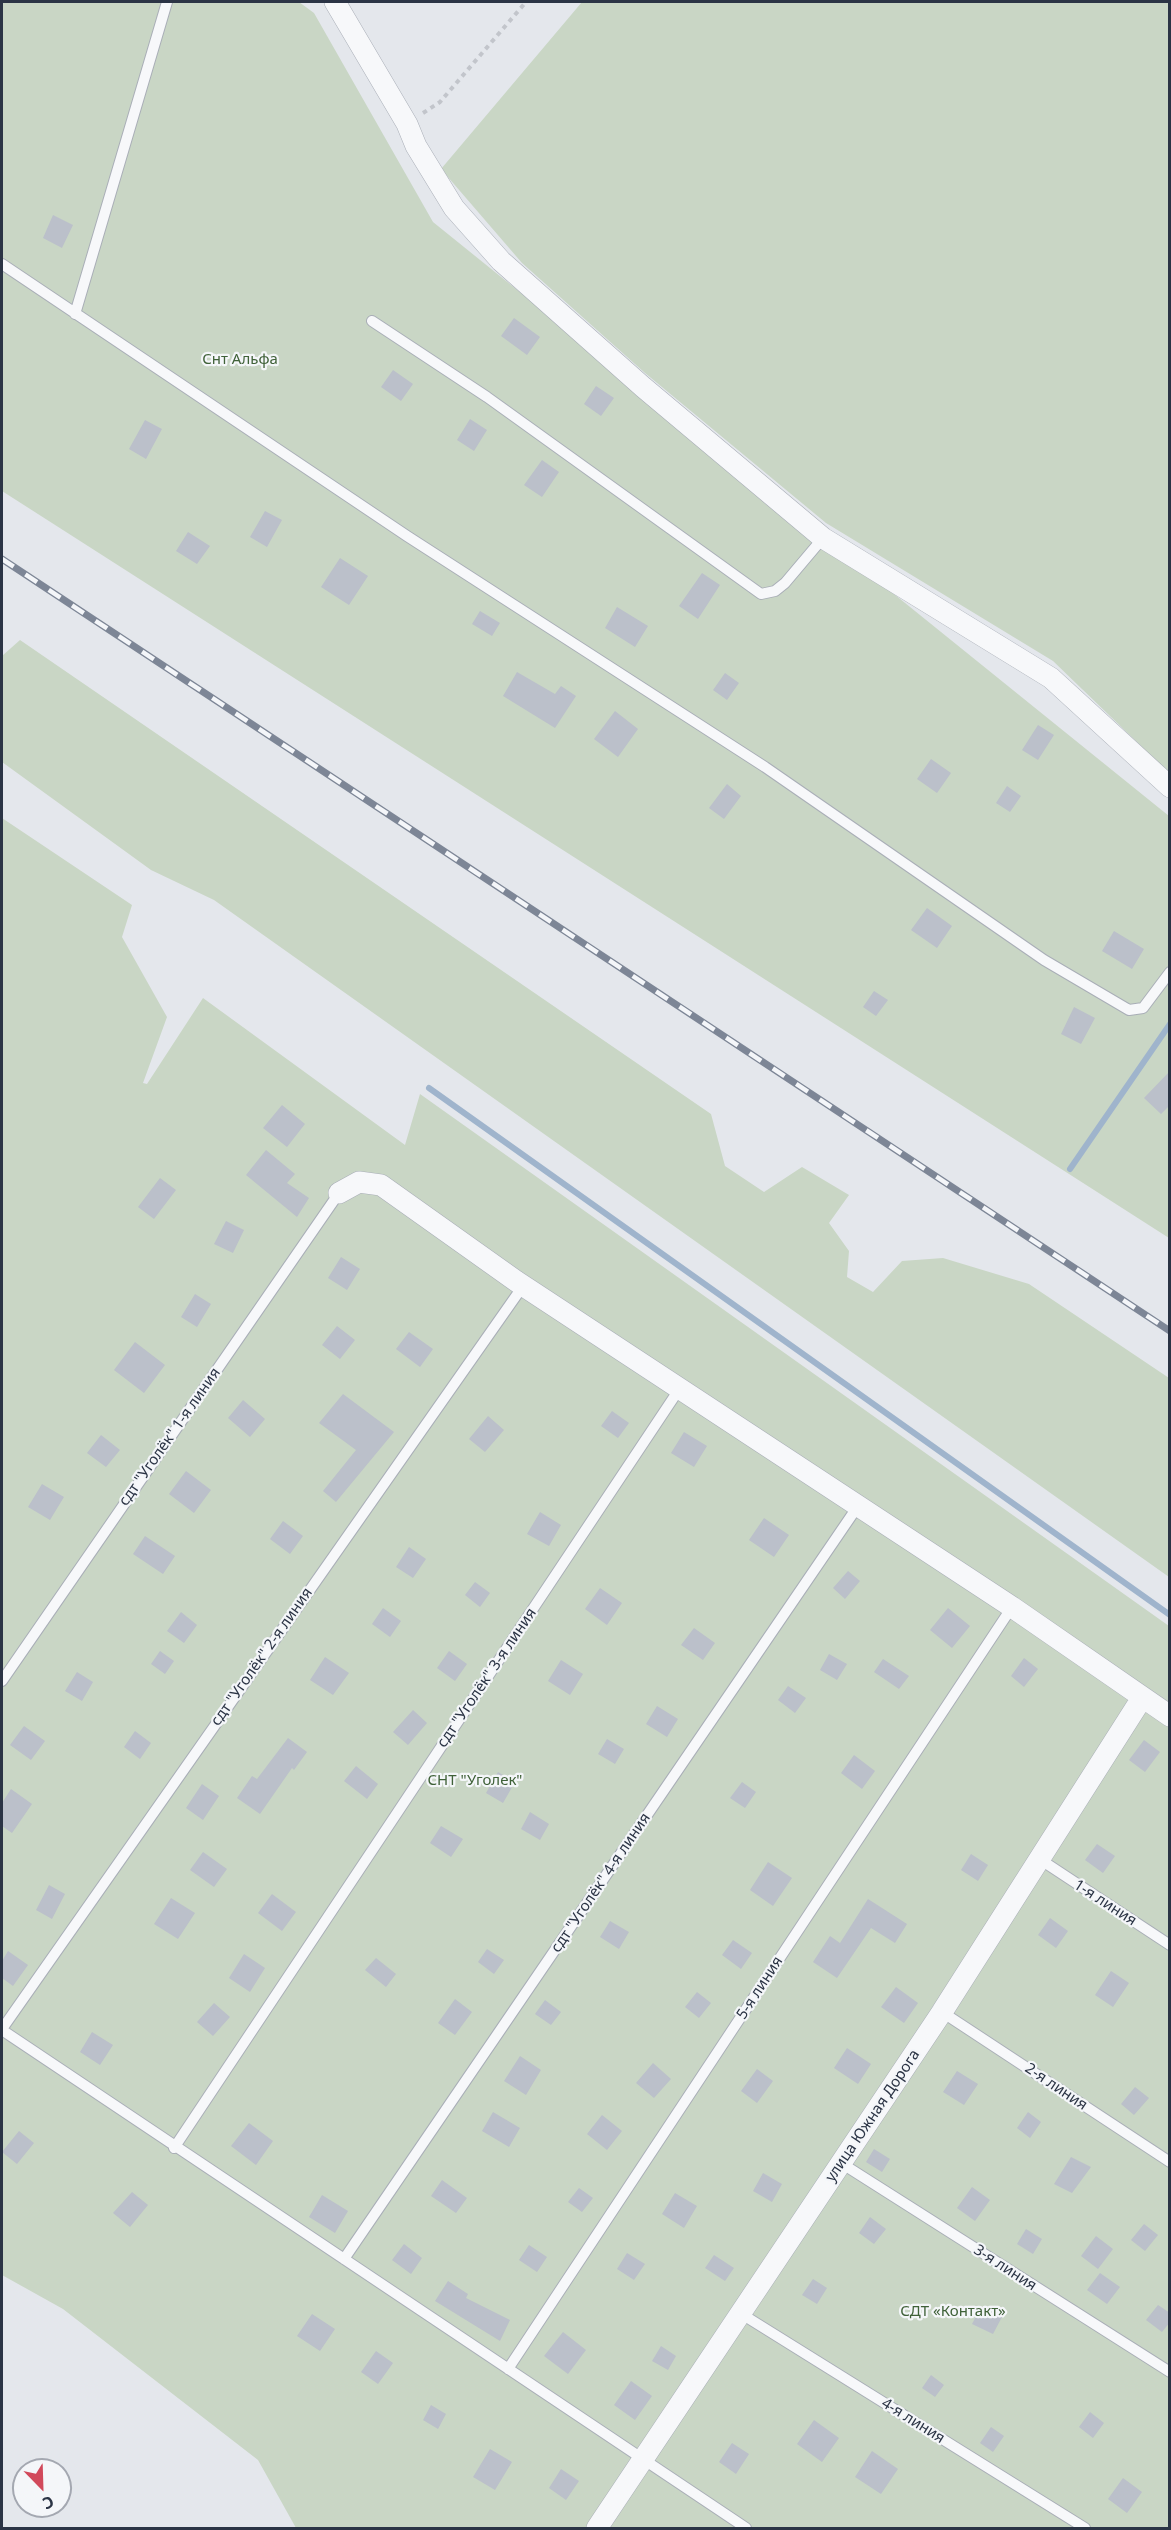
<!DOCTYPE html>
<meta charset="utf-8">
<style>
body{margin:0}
#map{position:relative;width:1171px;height:2530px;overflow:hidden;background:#e4e7ec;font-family:"Noto Sans",sans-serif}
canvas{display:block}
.frame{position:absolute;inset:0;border:3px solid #2b3445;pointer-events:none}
.north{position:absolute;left:12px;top:2458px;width:60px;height:60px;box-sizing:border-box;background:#f4f6f9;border:2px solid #a4a8b1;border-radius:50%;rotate:157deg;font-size:16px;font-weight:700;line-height:24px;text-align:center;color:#2b3445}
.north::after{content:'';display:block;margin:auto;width:21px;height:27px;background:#d1495b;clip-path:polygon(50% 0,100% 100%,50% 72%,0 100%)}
</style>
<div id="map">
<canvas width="1171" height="2530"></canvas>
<div class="frame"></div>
<div class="north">С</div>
</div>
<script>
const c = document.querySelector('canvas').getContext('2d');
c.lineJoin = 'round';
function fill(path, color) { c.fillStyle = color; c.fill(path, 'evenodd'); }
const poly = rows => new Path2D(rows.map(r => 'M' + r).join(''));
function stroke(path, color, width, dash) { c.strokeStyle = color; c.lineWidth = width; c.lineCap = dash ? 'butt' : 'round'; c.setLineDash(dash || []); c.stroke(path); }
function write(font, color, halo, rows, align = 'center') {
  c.font = font + ' "Noto Sans",sans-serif'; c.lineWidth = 4.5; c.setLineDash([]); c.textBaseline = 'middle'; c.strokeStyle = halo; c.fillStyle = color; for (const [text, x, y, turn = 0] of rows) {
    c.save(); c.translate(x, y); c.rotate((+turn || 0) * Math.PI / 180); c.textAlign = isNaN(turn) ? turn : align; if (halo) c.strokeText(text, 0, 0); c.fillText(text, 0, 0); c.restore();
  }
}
const green = poly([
 [2,2,299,2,314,13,433,222,1169,816,1169,1238,2,491],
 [582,2,1169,2,1169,773,1053,661,826,523,645,373,522,263,441,169],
 [20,640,711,1114,725,1166,764,1192,802,1167,849,1195,829,1223,849,1251,847,1277,873,1292,902,1261,943,1258,1029,1284,1169,1378,1169,1577,214,900,151,870,2,762,2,656],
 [2,818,132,905,122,937,167,1017,143,1083,147,1084,203,998,405,1145,420,1094,1169,1626,1169,2528,296,2528,258,2460,63,2309,2,2275]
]);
const stream = poly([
 [429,1088,1170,1615],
 [1070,1169,1170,1024]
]);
const building = poly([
 [53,215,73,225,62,248,43,238],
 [514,318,540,337,527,355,501,336],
 [393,370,413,384,401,401,381,387],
 [596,386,614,398,601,416,584,404],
 [470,419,487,430,474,451,457,440],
 [145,420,162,429,146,459,129,449],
 [542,460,559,472,542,497,524,485],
 [265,511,282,520,267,547,250,537],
 [188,532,210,546,197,564,176,551],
 [340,558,368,576,349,605,321,587],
 [702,573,720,585,698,619,679,606],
 [617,607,648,626,635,647,605,628],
 [480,611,500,623,492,636,472,624],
 [517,672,555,694,561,686,576,696,555,728,503,696],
 [725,673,739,683,727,700,713,690],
 [615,711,638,729,618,757,594,739],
 [1038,725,1054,735,1038,760,1022,750],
 [931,759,951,773,937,793,917,779],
 [727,784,741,796,724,819,709,808],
 [1007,786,1021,796,1010,812,996,803],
 [927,908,952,926,937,948,911,930],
 [1114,931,1144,949,1132,969,1102,951],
 [874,991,888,1000,876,1016,863,1007],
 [1074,1007,1095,1018,1081,1044,1061,1034],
 [1170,1071,1170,1105,1161,1114,1144,1098],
 [282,1105,305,1124,287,1147,263,1128],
 [266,1150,295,1174,287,1183,309,1198,297,1217,246,1175],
 [160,1178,176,1190,154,1219,138,1207],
 [226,1221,244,1230,233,1253,214,1244],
 [341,1257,360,1269,347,1290,328,1278],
 [195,1294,211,1304,197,1327,181,1317],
 [337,1326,355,1340,340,1359,322,1345],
 [409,1332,433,1349,420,1367,396,1349],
 [135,1342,165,1365,144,1393,114,1370],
 [343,1394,394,1432,336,1502,323,1491,356,1450,319,1423],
 [243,1400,265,1419,250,1437,228,1418],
 [612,1411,629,1423,618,1438,601,1426],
 [488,1416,504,1430,485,1452,469,1439],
 [684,1432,707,1446,694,1467,671,1453],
 [101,1435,120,1450,106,1467,87,1453],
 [186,1471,211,1490,194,1513,169,1494],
 [42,1484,64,1497,50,1520,28,1507],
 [540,1512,561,1525,549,1546,527,1534],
 [764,1518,789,1535,774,1557,749,1540],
 [283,1521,303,1536,290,1554,270,1539],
 [145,1536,175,1556,163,1574,133,1554],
 [409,1547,426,1559,413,1578,396,1567],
 [848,1571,860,1581,845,1599,833,1588],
 [475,1582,490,1593,480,1607,465,1595],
 [600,1588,622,1603,607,1625,585,1609],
 [383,1608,401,1621,390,1637,372,1624],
 [948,1608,970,1626,952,1648,930,1630],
 [181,1612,197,1625,184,1643,167,1631],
 [694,1628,715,1643,703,1660,681,1645],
 [160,1651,174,1661,165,1674,151,1664],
 [449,1651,467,1664,455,1681,437,1668],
 [829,1654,847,1664,837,1680,820,1670],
 [325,1657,349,1673,333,1695,310,1680],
 [1024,1658,1038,1669,1024,1687,1011,1676],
 [883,1659,909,1676,899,1689,874,1672],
 [561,1660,583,1674,570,1695,548,1681],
 [77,1672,93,1682,82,1701,65,1691],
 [788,1686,806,1698,795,1713,778,1700],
 [657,1706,678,1719,667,1737,646,1724],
 [413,1710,427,1723,408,1745,393,1732],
 [24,1726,45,1741,31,1760,10,1745],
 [135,1731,151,1743,140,1759,124,1747],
 [288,1738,307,1752,294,1770,292,1768,260,1814,237,1798,252,1776,257,1779],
 [607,1739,624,1749,615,1764,598,1754],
 [1144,1740,1160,1752,1145,1772,1129,1760],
 [854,1755,875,1771,862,1789,841,1773],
 [356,1766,378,1784,367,1799,344,1781],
 [498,1772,515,1782,503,1803,486,1793],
 [742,1782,756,1792,745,1808,730,1798],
 [202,1784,219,1796,203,1820,186,1808],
 [11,1789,32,1804,12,1833,2,1826,2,1803],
 [530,1812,549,1824,540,1840,521,1829],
 [441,1826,463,1839,451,1857,430,1843],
 [1097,1844,1115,1856,1103,1873,1085,1860],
 [203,1852,227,1869,214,1887,190,1870],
 [971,1854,988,1865,978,1881,961,1870],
 [768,1862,792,1878,773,1906,750,1890],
 [49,1885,65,1894,52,1919,36,1910],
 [272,1894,296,1912,282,1931,258,1913],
 [171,1898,195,1913,178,1939,154,1924],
 [868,1899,907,1924,895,1943,871,1928,837,1978,813,1962,830,1936,840,1943],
 [1050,1918,1068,1931,1056,1948,1038,1935],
 [610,1921,629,1932,619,1949,600,1937],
 [733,1940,752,1953,741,1969,722,1955],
 [487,1949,504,1960,494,1974,478,1962],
 [8,1951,28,1965,13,1986,2,1978,2,1961],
 [244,1954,265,1968,250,1992,229,1978],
 [376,1958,396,1974,386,1987,365,1970],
 [1111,1971,1129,1983,1113,2007,1095,1995],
 [896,1987,918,2003,904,2023,881,2007],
 [697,1992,711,2003,699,2018,685,2007],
 [455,1999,472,2012,455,2035,438,2023],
 [545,2000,561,2012,551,2025,535,2014],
 [214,2003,230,2017,213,2036,197,2022],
 [92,2032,113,2045,100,2065,80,2052],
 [847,2048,871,2064,858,2084,834,2068],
 [520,2056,541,2070,526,2095,504,2081],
 [653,2063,671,2079,654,2098,636,2083],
 [757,2069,773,2081,757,2103,741,2091],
 [957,2071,978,2084,964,2105,943,2092],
 [1135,2087,1149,2098,1134,2115,1121,2104],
 [493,2112,520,2128,509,2147,482,2131],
 [1028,2112,1041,2122,1030,2138,1017,2128],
 [602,2115,622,2131,607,2150,587,2134],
 [249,2123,273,2141,256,2165,231,2146],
 [19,2131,34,2143,17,2164,2,2152],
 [874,2149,890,2159,882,2172,866,2162],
 [1071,2157,1091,2167,1072,2193,1054,2184],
 [763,2173,782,2184,772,2202,753,2191],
 [442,2180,467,2198,456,2213,431,2196],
 [972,2187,990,2200,975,2221,957,2208],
 [579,2188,593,2198,582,2212,568,2202],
 [132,2192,148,2205,130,2227,113,2213],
 [675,2193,697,2206,684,2228,662,2214],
 [322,2195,348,2211,335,2233,309,2217],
 [870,2217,886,2229,874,2244,859,2233],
 [1144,2224,1158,2235,1145,2251,1131,2240],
 [1026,2229,1042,2239,1033,2254,1017,2244],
 [1096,2236,1113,2249,1098,2269,1081,2256],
 [404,2244,422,2258,411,2274,392,2260],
 [529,2245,547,2257,537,2272,519,2260],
 [627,2253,645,2264,634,2280,617,2269],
 [714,2255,734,2268,725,2281,705,2268],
 [1100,2273,1120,2287,1107,2304,1087,2290],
 [813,2279,827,2288,817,2304,802,2295],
 [448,2281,468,2294,466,2298,510,2320,500,2341,435,2301],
 [1158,2305,1170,2313,1170,2322,1162,2332,1146,2320],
 [981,2307,1002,2317,993,2334,972,2324],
 [312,2314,335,2329,320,2351,297,2336],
 [563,2332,586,2350,568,2374,544,2356],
 [661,2346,676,2356,668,2370,652,2361],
 [376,2351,393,2363,378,2384,361,2372],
 [931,2375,944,2385,935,2397,922,2388],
 [631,2381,652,2396,635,2420,614,2405],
 [431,2405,446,2414,438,2429,423,2420],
 [1090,2412,1104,2423,1093,2438,1079,2427],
 [814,2420,839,2438,822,2462,797,2444],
 [991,2427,1004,2436,993,2452,980,2443],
 [732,2443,749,2454,736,2474,719,2462],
 [490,2449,512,2462,495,2490,473,2477],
 [872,2451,898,2469,881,2494,855,2477],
 [561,2469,579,2481,566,2500,549,2488],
 [1123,2478,1142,2492,1127,2513,1108,2499]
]);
const path = poly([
 [423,113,440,102,526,2]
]);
const service = poly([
 [2,264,407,536,765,767,1044,960,1129,1010,1143,1008,1170,972],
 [75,314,167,2],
 [372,321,487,397,761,594,775,591,785,583,823,538],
 [2,1681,339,1193],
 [1041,1860,1170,1945],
 [942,2012,1170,2162],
 [2,2029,523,1286],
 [2,2030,746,2528],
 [174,2148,680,1388],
 [841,2163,1170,2372],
 [344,2259,858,1506],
 [740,2313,1085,2528],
 [508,2369,1012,1607]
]);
const minor = poly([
 [335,2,407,124,416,146,454,208,501,261,643,387,823,538,1051,678,1170,787],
 [339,1193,359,1182,381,1185,516,1281,1012,1607,1170,1716],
 [597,2528,942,2012,1142,1698]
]);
const rail = poly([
 [2,559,1170,1331]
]);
const parkNames = [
 ["Снт Альфа",240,360],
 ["СНТ \"Уголек\"",475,1781],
 ["СДТ «Контакт»",953,2312]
];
const streetNames = [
 ["сдт \"Уголёк\" 1-я линия",170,1437,-55],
 ["сдт \"Уголёк\" 2-я линия",262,1657,-55],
 ["сдт \"Уголёк\" 3-я линия",487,1678,-56],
 ["сдт \"Уголёк\" 4-я линия",601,1883,-56],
 ["1-я линия",1105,1903,33],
 ["5-я линия",760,1988,-57],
 ["2-я линия",1056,2087,34],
 ["улица Южная Дорога",873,2116,-56],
 ["3-я линия",1005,2268,33],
 ["4-я линия",913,2421,32]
];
fill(green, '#c9d6c5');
stroke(stream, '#9fb4cc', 6);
fill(building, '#bbc0ca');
stroke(service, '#a9aeb7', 12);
stroke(minor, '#a9aeb7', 22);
stroke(path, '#c2c5cb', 4, [4.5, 4.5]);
stroke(service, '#f7f8fa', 10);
stroke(minor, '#f7f8fa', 21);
stroke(rail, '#7d8696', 7);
stroke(rail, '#f4f6f9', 4.5, [14]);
write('15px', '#3f6138', '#f4f6f9', parkNames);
write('15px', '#2b3445', '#f4f6f9', streetNames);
</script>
